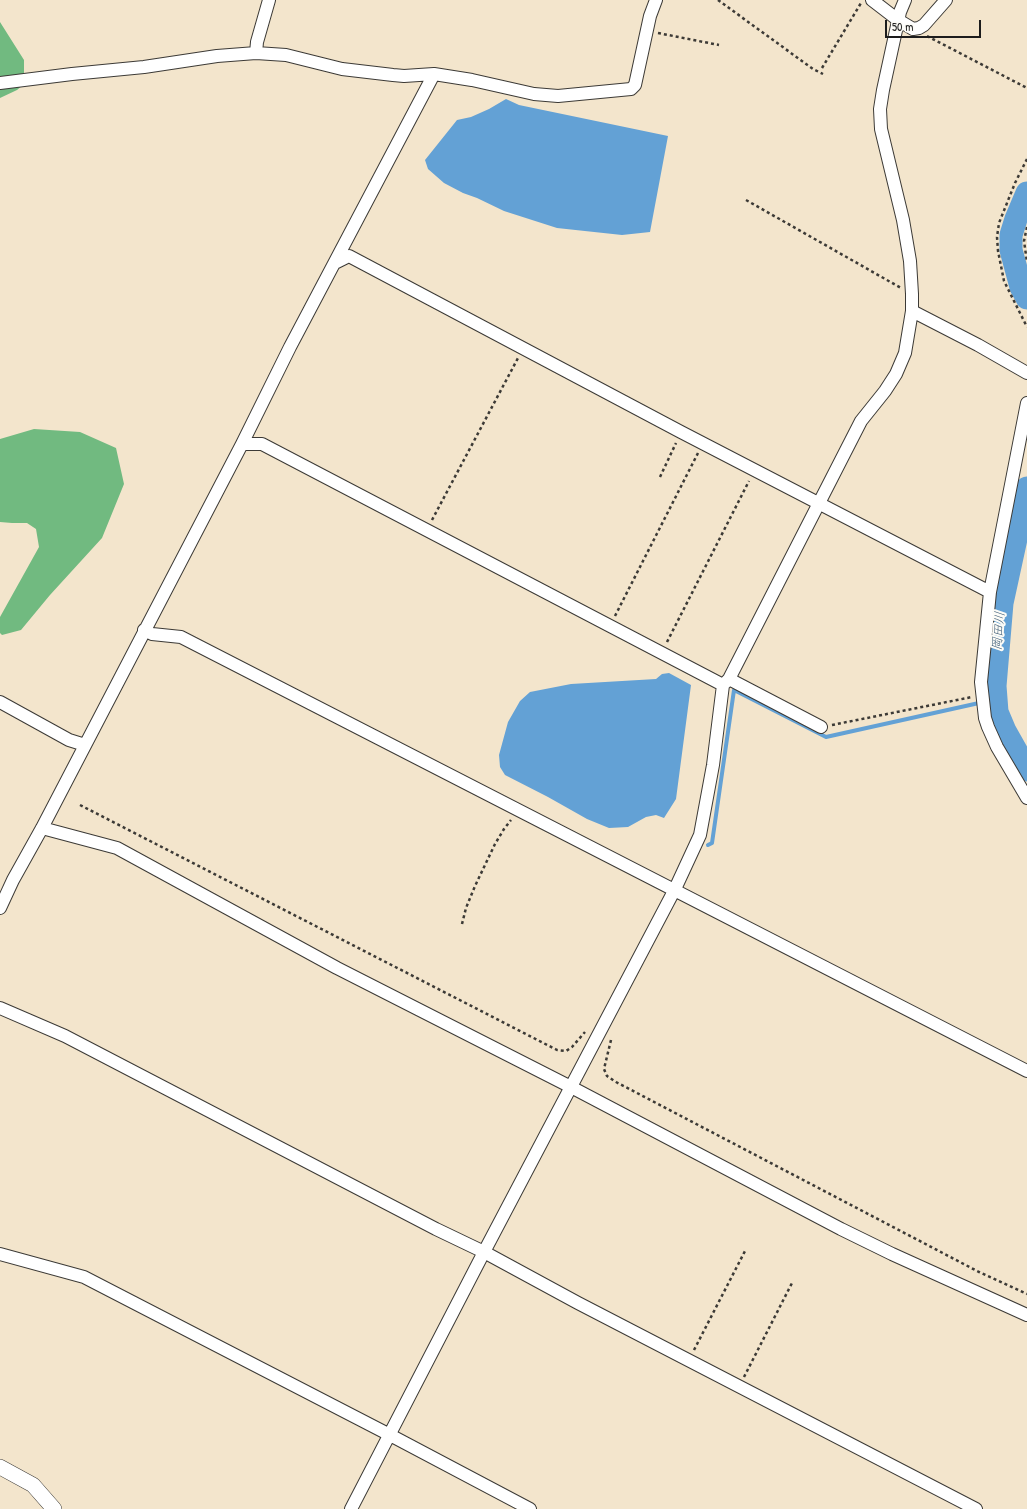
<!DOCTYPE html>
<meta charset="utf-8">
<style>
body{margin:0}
#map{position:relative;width:1027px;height:1509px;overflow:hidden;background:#f3e5cc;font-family:"Patrick Hand",sans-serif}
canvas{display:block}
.scale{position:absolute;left:885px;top:20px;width:96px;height:18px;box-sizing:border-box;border:2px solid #1c1c1c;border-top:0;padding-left:5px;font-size:12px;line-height:14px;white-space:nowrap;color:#1c1c1c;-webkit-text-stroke:3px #fdfcf7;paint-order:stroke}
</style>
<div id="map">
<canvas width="1027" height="1509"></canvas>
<div class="scale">50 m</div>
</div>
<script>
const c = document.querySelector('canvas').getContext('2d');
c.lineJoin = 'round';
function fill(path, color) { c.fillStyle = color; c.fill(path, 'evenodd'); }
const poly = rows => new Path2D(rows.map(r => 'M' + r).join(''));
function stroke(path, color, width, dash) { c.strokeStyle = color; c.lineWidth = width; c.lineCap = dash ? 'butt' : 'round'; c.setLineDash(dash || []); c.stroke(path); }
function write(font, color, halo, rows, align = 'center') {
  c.font = font + ' "Patrick Hand","Klee One",sans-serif'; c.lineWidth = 4; c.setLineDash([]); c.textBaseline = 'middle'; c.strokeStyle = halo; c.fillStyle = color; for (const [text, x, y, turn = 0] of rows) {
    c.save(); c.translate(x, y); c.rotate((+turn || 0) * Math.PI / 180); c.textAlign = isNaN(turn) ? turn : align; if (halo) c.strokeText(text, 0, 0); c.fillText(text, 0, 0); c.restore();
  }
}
const forest = poly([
 [0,22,24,60,24,84,17,90,0,98],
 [34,429,80,432,116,448,124,484,102,538,50,595,21,630,2,635,0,633,0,617,39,547,36,529,27,523,12,523,0,522,0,439]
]);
const water = poly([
 [506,99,519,105,668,136,650,232,622,235,557,228,504,211,477,198,463,193,444,183,428,169,425,160,457,120,471,117,489,109],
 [669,673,691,685,676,799,664,818,656,815,646,817,628,827,609,828,587,819,548,797,505,775,500,767,499,755,508,722,520,701,530,692,571,684,656,679,662,674]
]);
const stream = poly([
 [708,845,712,843,734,690,826,737,979,703,996,701]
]);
const river = poly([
 [1027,193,1016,219,1011,235,1011,250,1021,287,1027,298],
 [1027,488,1002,603,995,686,997,712,1005,731,1027,770]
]);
const path = poly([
 [718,0,813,69,823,74],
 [658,33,719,45],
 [927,36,1027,88],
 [822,68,861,3],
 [1027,159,1015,183,999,223,997,237,998,251,1004,281,1027,327],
 [746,200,901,288],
 [1027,227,1024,241,1027,262],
 [660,477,676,443],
 [432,520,518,358],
 [615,616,698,453],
 [667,642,749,481],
 [832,725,972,697],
 [80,805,557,1050,566,1051,572,1047,585,1032],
 [462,924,466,908,475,886,495,844,504,829,511,820],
 [611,1040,604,1069,607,1076,616,1082,979,1272,1027,1294],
 [694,1350,745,1251],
 [744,1377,792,1283]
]);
const minor = poly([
 [872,0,898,20,913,29,919,28,924,25,946,0],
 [256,53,257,42,269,0],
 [0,83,72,74,144,67,217,56,256,53,286,55,342,69,393,75,404,76,434,74,472,80,534,94,558,96,631,89,635,85,650,16,656,0],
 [335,263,349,256,681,432,990,592],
 [912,311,978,345,1027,373],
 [1027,403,990,592,981,682,985,718,988,727,997,747,1027,798],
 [242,444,262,444,723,685],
 [144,630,152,634,181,637,1027,1071],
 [729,679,821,727],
 [0,702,69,740,85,745],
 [42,828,117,848,337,968,571,1087,841,1229,892,1254,1027,1315],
 [0,908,13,880,42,828,242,444,290,347,434,74],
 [0,1008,65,1036,436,1229,484,1252,578,1303,976,1509],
 [0,1254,84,1277,390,1435,530,1509],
 [351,1509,484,1252,675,889,700,835,713,765,723,685,729,679,861,421,885,391,896,374,905,353,912,311,912,294,910,261,903,220,881,129,880,109,883,90,900,12,905,0]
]);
const tertiary = poly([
 [0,1467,33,1485,54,1509]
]);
const waterNames = [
 ["岡田川",999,631,-85]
];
fill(forest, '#71ba80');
fill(water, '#63a1d5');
stroke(stream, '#63a1d5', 4);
stroke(river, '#63a1d5', 23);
stroke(minor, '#3c3a36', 14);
stroke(tertiary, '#3c3a36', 16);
stroke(path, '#3c3a36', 2.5, [3, 3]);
stroke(minor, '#fff', 12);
stroke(tertiary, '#fff', 15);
write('italic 13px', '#405e78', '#fdfcf7', waterNames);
</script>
